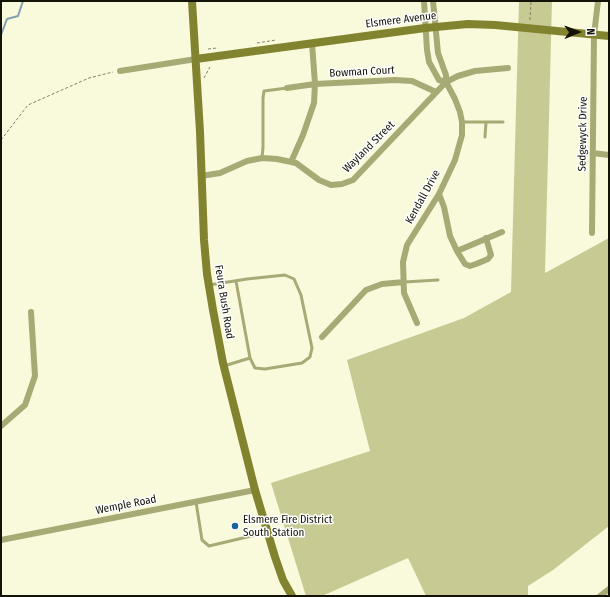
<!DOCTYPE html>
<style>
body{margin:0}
#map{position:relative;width:610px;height:597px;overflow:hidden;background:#f8fadb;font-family:"Fira Sans Condensed",sans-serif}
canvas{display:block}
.frame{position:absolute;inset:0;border:2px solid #131308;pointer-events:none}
.north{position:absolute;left:558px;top:12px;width:40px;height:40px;-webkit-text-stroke:3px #fff;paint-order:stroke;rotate:89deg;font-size:11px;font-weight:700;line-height:16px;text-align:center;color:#131308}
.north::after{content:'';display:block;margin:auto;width:14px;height:18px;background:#131308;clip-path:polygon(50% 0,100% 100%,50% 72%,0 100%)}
</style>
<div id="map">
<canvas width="610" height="597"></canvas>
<div class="frame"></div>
<div class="north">N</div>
</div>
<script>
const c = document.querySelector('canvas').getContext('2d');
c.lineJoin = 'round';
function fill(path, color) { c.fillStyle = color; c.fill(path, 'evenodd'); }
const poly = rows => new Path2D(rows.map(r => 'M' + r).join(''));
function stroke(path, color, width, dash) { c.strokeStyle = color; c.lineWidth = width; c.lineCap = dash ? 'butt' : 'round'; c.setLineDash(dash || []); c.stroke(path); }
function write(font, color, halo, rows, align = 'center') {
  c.font = font + ' "Fira Sans Condensed",sans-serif'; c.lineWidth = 3; c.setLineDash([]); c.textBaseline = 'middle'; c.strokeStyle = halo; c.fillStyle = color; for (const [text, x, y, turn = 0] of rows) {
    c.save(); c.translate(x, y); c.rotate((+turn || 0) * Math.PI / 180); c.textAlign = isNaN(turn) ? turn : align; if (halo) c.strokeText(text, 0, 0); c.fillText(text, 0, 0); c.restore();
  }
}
const green = poly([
 [519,1,552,1,545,273,609,238,609,526,553,570,528,586,528,596,426,596,408,558,322,596,306,596,271,483,370,451,347,360,464,318,511,292]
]);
const stream = poly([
 [1,35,7,19,18,16,23,1]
]);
const path = poly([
 [530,20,531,1],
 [257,43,276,40],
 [208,49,217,48],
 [204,78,210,67],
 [1,140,28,105,89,78,113,72]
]);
const service = poly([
 [462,122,503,122],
 [485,137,486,122],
 [262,158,263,147,263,98,264,91,287,88],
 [236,281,250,358],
 [404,282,438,280],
 [209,285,247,279,285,275,294,279,301,295,312,348,310,357,302,363,265,369,255,368,250,358,224,366],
 [196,502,202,540,209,546,268,532]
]);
const minor = poly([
 [424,1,427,50,429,62,439,80,446,82],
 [120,71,196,59],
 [287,88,315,84,395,80,412,81,436,92],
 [592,153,609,155],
 [291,162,303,135,314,103,315,84,312,43],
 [201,176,220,173,247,161,262,158,277,159,296,163,319,180,331,185,342,184,353,180,446,82,458,76,475,71,508,68],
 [439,194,444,207,450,236,457,251,502,232],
 [592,233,594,35,598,1],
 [457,251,465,264,470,266,476,264,488,259,491,255,486,238],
 [417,323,404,293,403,262,407,245,439,194,455,160,462,135,462,122,460,112,455,99,446,82,446,75,438,53,433,1],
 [322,337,366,290,382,284,404,282],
 [1,426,25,405,35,376,31,312],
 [1,540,255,490],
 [600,596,609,589]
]);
const secondary = poly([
 [192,1,200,132,204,240,207,274,213,310,223,363,255,490,275,557,283,580,292,596],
 [196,59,425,28,468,24,495,25,609,36]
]);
const markers = [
 [235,526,4,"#186397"]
];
const streetNames = [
 ["Elsmere Avenue",401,20,-7],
 ["Bowman Court",362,72,-3],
 ["Sedgewyck Drive",583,134,-89],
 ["Wayland Street",369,147,-45],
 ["Kendall Drive",423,197,-61],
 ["Feura Bush Road",224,302,81],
 ["Wemple Road",126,505,-11]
];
const poiNames = [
 ["Elsmere Fire District",243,520],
 ["South Station",243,533]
];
fill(green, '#c8ca93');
stroke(stream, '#859eb1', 2);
stroke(path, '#81826d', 1, [3, 2]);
stroke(service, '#a8aa76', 3);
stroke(minor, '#a8aa76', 6);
stroke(secondary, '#82832f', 8);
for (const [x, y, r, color] of markers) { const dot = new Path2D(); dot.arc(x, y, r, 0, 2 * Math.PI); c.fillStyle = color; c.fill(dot); stroke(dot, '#fff', 1.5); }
write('11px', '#131308', '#fff', streetNames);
write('11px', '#131308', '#fff', poiNames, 'left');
</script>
